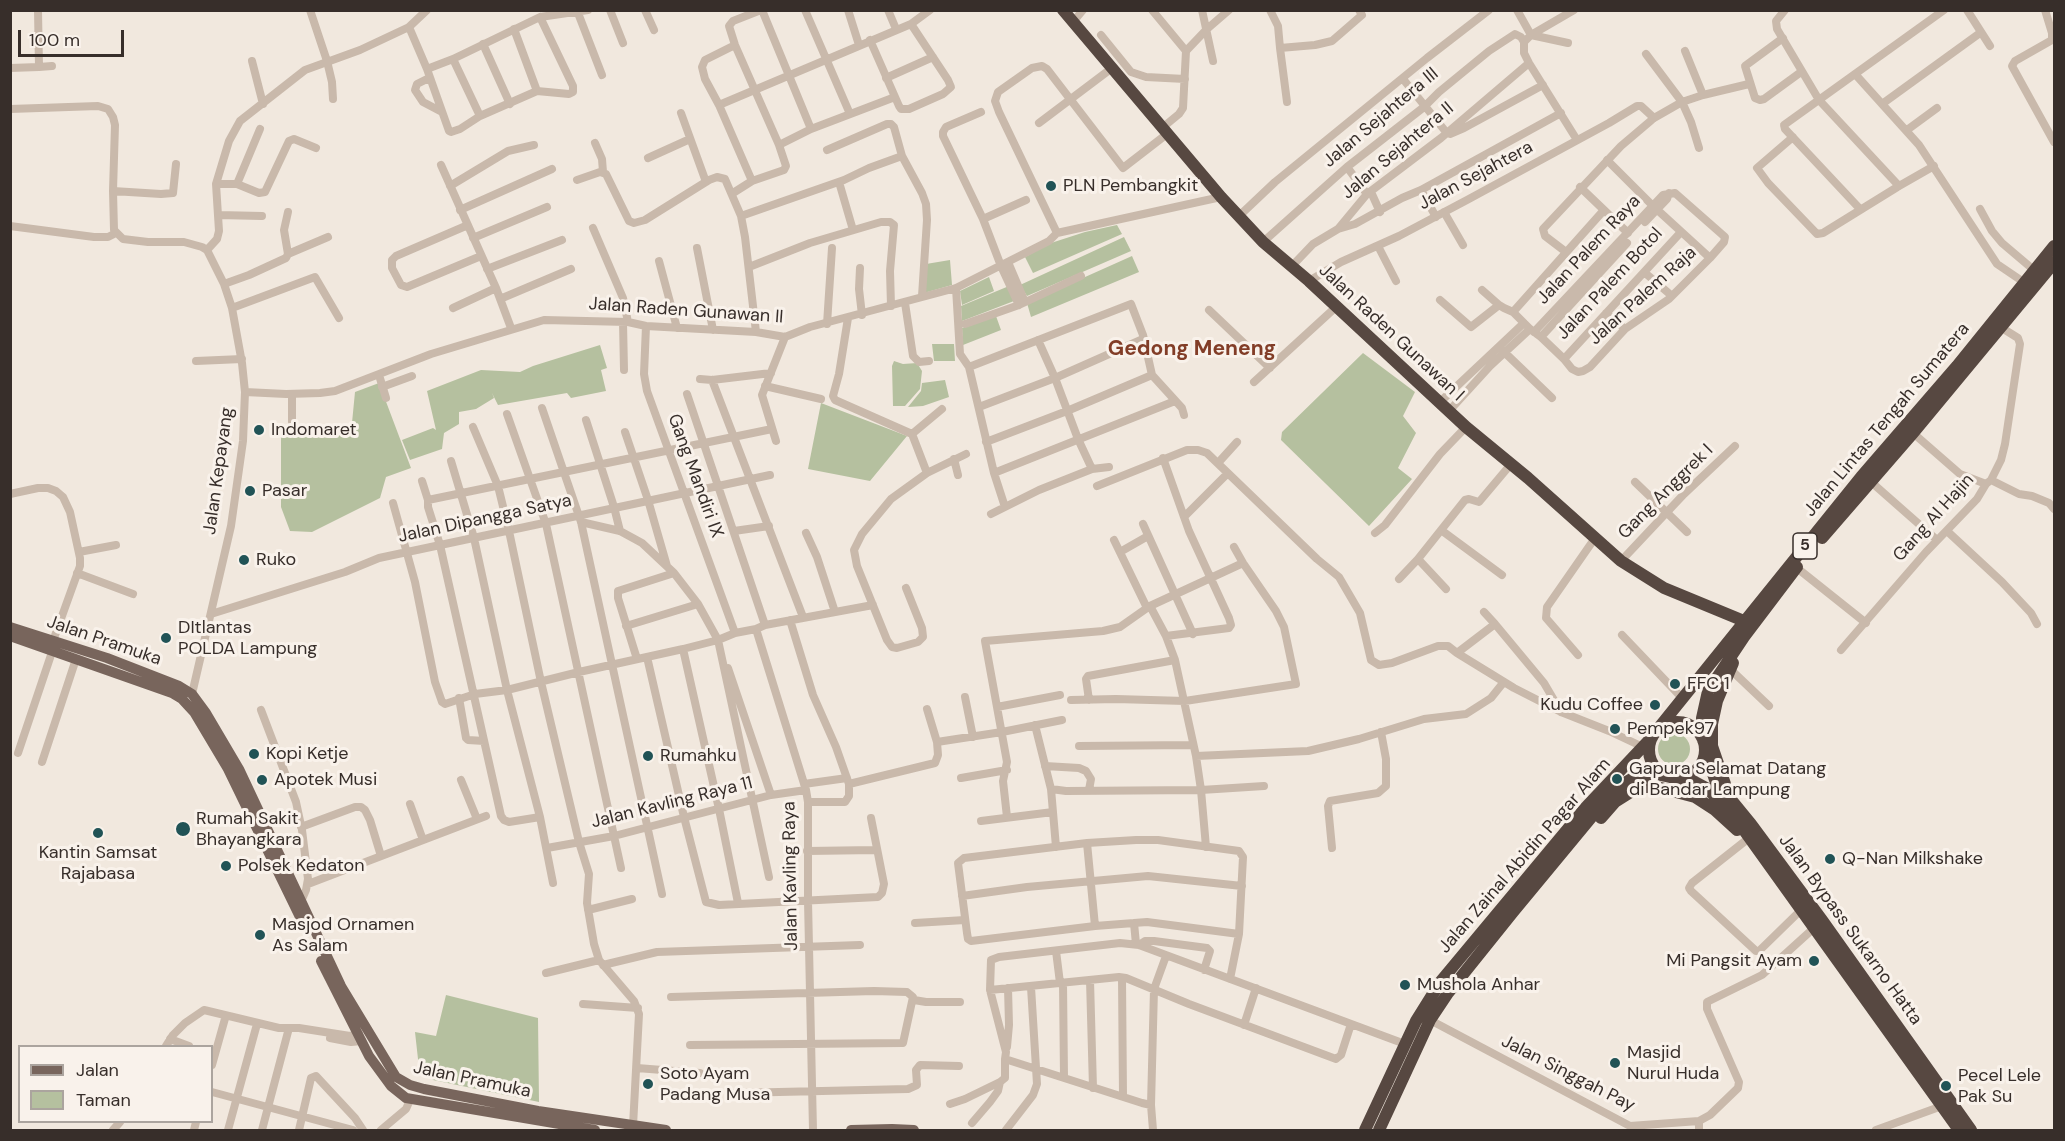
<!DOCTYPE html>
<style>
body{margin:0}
#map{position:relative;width:2065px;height:1141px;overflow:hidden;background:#f1e8de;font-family:"DM Sans",sans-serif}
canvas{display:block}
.frame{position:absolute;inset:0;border:12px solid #372e2a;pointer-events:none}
.legend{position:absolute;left:18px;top:1045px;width:195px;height:78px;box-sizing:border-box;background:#f9f2eb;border:2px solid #aba49e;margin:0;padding:8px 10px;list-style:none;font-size:18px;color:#372e2a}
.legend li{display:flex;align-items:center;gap:12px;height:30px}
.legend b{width:30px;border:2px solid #aba49e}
.scale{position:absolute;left:18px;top:30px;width:106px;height:27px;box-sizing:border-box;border:3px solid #372e2a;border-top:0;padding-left:8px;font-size:18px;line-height:21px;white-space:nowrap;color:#372e2a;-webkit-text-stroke:4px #f9f2eb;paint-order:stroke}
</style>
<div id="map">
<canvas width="2065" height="1141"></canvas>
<div class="frame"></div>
<ul class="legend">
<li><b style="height:8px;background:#78655c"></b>Jalan</li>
<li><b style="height:16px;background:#b5c09f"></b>Taman</li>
</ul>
<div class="scale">100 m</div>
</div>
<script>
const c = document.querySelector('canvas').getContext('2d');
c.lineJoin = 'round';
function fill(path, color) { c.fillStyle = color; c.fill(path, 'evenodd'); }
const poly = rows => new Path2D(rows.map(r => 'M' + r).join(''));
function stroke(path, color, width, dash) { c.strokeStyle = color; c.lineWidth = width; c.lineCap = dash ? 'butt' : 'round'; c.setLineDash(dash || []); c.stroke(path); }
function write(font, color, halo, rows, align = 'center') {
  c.font = font + ' "DM Sans",sans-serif'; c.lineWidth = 6; c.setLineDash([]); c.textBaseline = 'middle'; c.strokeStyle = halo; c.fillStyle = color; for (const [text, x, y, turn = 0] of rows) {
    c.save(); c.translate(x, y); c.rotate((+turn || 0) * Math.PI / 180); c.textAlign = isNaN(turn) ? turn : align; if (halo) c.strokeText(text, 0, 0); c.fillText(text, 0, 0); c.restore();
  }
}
const green = poly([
 [1117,225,1122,234,1033,273,1025,257,1051,243,1085,232],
 [1124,237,1131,251,1027,296,1020,285],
 [1132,256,1139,272,1031,317,1027,303],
 [950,260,952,285,924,293,926,264],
 [989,277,994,291,962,305,960,291],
 [1009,286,1014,301,962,321,961,306],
 [996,316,1001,330,963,345,962,328],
 [932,344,954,344,955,361,934,361],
 [600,345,607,368,601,370,606,391,571,398,567,393,498,405,492,393,494,398,476,409,459,412,459,424,444,433,442,449,410,460,402,440,433,428,436,430,427,391,481,370,520,372,533,366],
 [1363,353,1415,392,1403,416,1416,433,1398,468,1412,479,1369,526,1281,440,1282,432],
 [894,361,903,364,917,363,922,371,920,389,905,406,893,406,892,366],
 [945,380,949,397,923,406,908,407,921,391,922,383],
 [379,383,411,468,386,477,380,498,312,532,290,531,281,507,281,435,351,433,355,392],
 [821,403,907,436,870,481,808,469],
 '1658 749a16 16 0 1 1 32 0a16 16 0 1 1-32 0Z',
 [446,995,538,1018,539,1102,433,1080,418,1059,415,1032,436,1036]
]);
const minor = poly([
 [38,10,39,67,52,66],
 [310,10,327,61,332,82,333,99],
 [610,10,623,43],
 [645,10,654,30],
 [761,10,733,21,729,26,735,45,779,145],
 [762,10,811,129],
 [805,10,850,114],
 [848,10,859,45],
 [888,10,896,29],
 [1152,10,1186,51],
 [1202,10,1213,61],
 [1270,10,1278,26,1280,48],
 [1517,10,1531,35,1568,43],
 [1574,10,1531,35,1524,42,1524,53,1529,63,1577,140],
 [1785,10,1776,21,1777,29,1819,100,1899,186],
 [1967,10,1990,46],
 [2045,10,2052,33,2052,40,2015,61,2012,66,2054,142],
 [578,13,602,75],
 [1073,22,1083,10],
 [409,27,427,69,453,59,540,17,588,10],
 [514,29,537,91],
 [1101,35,1131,72,1146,77,1185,79],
 [1783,38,1745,66,1755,98,1760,100,1764,99,1801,72],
 [870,40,899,106,901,109,909,109,943,94,951,87,948,80,911,24],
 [483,44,510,104],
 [735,45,705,60,702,67,705,79,719,105,752,181],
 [1685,51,1703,95],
 [1646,54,1682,102,1691,122,1699,148],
 [453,59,480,116],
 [252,61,263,104],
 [10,68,39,67],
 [427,69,449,131,451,132,460,129,480,116,537,91,569,94,573,92,573,86,540,17],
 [1855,74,1919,145,1997,264,2025,283],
 [429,78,417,84,415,90,423,102,442,112],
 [886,78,933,57],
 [1403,79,1446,132,1450,134,1464,128,1543,85],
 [1287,102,1280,48,1315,45,1332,41,1362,15,1359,10],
 [1882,104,1980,33],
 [719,105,911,24,930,10],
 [10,109,98,106,108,109,113,117,115,125,113,191,114,230,123,239,148,242,184,242,202,247,207,250,224,284,232,308,242,363,245,392,243,441,231,526,192,694],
 [981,112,946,127,943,132,943,136,983,219,1001,266,1019,305],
 [681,113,706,182],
 [1039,123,1112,68],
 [1162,128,1179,114,1183,108,1186,51,1207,29,1229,10],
 [1907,130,1937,108],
 [1793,137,1757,168,1768,183,1817,234,1823,233,1899,186,1934,166],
 [595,143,602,159,603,172],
 [827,150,887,124,891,124,894,127,902,156,922,193,926,204,927,220,922,296],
 [648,158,690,139],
 [1607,160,1652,205,1710,258],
 [441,165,496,288,511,328],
 [1347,167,1367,194],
 [577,180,600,172,606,174,629,221,634,223,645,220,709,180,717,177,725,179,741,216,745,237,756,332],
 [839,182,853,230],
 [216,184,237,184,259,193,265,192,289,141,294,139,316,148],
 [237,184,260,129],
 [450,186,508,151,534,145],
 [1580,187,1628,233],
 [1421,190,1436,217],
 [113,191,161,194,173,193,176,164],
 [1371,192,1380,212],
 [733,193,752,181,784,170,786,166,779,145,811,129,895,97],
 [1860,209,1785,129,1784,125,1944,10],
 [1980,209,1992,231,2002,243,2035,271],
 [460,210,552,169],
 [288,212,284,230,288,254],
 [1444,212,1463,245],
 [218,215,262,216],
 [741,216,844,180,869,168,902,156],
 [1238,217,1275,182,1427,58,1489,10],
 [983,219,1026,200],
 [1645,222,1667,199,1669,193],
 [468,225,396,256,392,260,392,268,401,285,407,287,481,256],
 [10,226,94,237,108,237,116,233],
 [593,228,623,298,628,322],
 [1338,229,1355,224,1402,198,1421,190,1561,113],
 [1057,233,999,112,995,101,998,92,1032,68,1042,66,1047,69,1123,168,1167,134],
 [473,238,547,207],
 [1263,242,1347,167,1424,107,1439,92,1489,51,1515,34,1521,37,1524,42],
 [1378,246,1396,281],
 [697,248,713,330],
 [207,250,217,239,219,231,216,184,229,141,240,121,305,70,360,50,409,27,427,10],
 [1566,252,1545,236,1543,229,1621,146,1654,118,1682,102,1703,95,1749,84],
 [659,261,677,328],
 [1008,262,1025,302],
 [1292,266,1313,244,1338,229,1367,194,1441,138,1529,63],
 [749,267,810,243,881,222,890,222,894,225,890,271,891,306],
 [860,268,859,289,862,315],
 [487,269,562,240],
 [1644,272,1672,296],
 [1309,281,1341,262,1399,236,1467,200,1609,123,1637,106,1641,106,1654,118],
 [224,284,249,275,286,258,288,254,328,237],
 [956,288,960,354,969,367,994,473,1005,507],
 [1482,290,1499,305],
 [500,299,571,269],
 [1440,300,1471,327,1499,305,1504,308,1513,312,1530,329,1541,337,1564,359,1572,369,1578,372,1583,371,1590,367,1625,329,1669,299,1710,258,1724,242,1725,237,1675,193,1663,195,1534,332],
 [905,303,913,356,919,362,929,361],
 [232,308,315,277,339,318],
 [453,308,496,288],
 [1209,310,1270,368],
 [1513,312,1604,210],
 [1606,313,1625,329],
 [848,318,839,374,833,396,835,400,912,434,927,473,966,454],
 [623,322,624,370],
 [827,324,832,248],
 [965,324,1019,305,1081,276],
 [646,326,644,374,647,391,735,633],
 [1541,337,1627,243],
 [1038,340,1055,378,1078,439,1092,469],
 [1501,349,1552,398],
 [1564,359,1681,232],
 [196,361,242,359],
 [969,367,1131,304,1143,335,1152,375,1182,408,1184,415],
 [379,375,386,398],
 [700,379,712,380,771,373],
 [712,380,803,617],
 [1254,382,1336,307],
 [765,386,821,399],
 [382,387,412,376],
 [245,392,286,394,320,393,335,391,431,354,544,320,628,322,646,326,756,332,785,337,810,327,956,288,1049,241,1057,233,1221,197],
 [687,394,765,625],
 [1440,402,1524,323],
 [979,407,1055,378,1143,339],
 [542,408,581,522,662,894],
 [1449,411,1490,366,1530,329],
 [507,414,546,524,621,868],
 [586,420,614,507,620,531],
 [292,422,292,394],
 [473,427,498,486,509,531,541,682,579,842,589,874,587,903,594,944,599,960,634,1001,639,1014,633,1126],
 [625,432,648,500,667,566],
 [1913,433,1960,474,1986,484],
 [912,434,942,409],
 [776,441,762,395,785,337],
 [986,442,1067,411,1152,375],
 [1163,458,1189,531,1229,618,1231,625,1229,628,1166,636],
 [954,459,958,475],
 [451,461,474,538,507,690,540,817,553,883],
 [1218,463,1237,442],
 [994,473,1175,401],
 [1991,480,2019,494,2032,496,2049,503,2054,509],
 [422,481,428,500],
 [1870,481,1937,540],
 [1635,482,1687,532],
 [1097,486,1187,450,1198,450,1207,453,1317,559,1339,577,1360,613,1371,660,1379,665,1392,663,1438,646,1448,646,1457,653,1495,624,1544,683,1561,712],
 [10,494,38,488,48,488,56,491,63,497,70,512,80,558,80,566,53,641],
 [393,503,415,582,435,682,442,702,445,704,475,694,507,690,579,672,683,649,718,640,735,633,756,629,765,625,873,605],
 [991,514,1039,490,1092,469,1109,467],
 [1185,516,1228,473],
 [581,522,620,531,642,543,674,573,698,604,718,640,769,877],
 [1143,524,1193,634],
 [1441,530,1502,575],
 [734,531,769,526],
 [1947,531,2002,582,2031,613,2037,624],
 [806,533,817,557,835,612],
 [1375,533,1385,525,1440,454,1466,427],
 [1114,540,1147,608,1150,606,1166,636,1175,660,1196,756,1201,790,1206,847],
 [79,552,116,545],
 [1120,552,1148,536],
 [1418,559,1446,589],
 [1621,561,1684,494,1735,446],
 [1797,568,1866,623],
 [77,573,133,594],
 [1399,579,1418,559,1465,500,1469,499,1479,502,1511,464],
 [906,588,922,628,923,637,918,642,897,648,892,647,887,640,857,566,854,550,862,534,891,499,927,473],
 [1150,606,1243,563],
 [1484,612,1495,624],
 [211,614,345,572,379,558,770,475],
 [790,620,813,695,836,747,849,784],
 [626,626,698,604],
 [756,629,806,790,808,802,808,901,813,1130],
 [1622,635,1683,699],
 [683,649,719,809,738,903],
 [1841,650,1926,552,1977,499,1986,484,1991,480,2001,460,2005,444,2020,344,2018,338,2002,328],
 [1457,653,1514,688,1561,712,1609,731,1643,747],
 [1578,655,1546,618,1547,607,1595,538],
 [647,657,684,817,706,902,719,905,878,897,882,893,884,884,871,818],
 [637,659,618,598,618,591,674,573],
 [728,668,771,795],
 [1730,669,1769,706],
 [965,697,973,737],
 [459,698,466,738,468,740,484,741],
 [1071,700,1116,699,1185,701,1296,684,1284,627,1276,611,1243,563,1234,547],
 [1089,700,1086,679,1088,676,1175,660],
 [997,707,1060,695],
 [927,709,937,742],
 [261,710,296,802,302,830,308,879,306,890,300,904],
 [1035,725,1051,789,1056,847],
 [1079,746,1193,745],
 [18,753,52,652],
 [1196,756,1308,751,1359,739,1424,719,1466,714,1491,698,1503,683],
 [42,762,76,659],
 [1045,766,1079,768,1086,771,1091,779,1089,790],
 [961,778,1007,770],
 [461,780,477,819],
 [804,784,847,778],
 [1051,789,1066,791,1201,790,1264,786],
 [808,802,845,802,849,796,849,784,935,763,938,755,937,742,1002,732,1062,720],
 [410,804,423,840],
 [540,817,509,822,504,820,501,816,440,545,428,507,428,500,772,429],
 [1007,817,1003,781,1007,762,985,641,1103,631,1120,627,1147,608],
 [981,821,1053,812],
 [301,827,355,807,361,807,365,810,370,820,381,856],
 [1749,838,1692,883,1689,888,1691,891,1756,951,1759,951,1801,910],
 [1087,843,1095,926],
 [547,848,614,836,771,795,806,790],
 [1332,848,1328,806,1330,801,1378,793,1386,786,1386,759,1381,732],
 [807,851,876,850],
 [308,884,486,816],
 [962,896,1027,887,1148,876,1242,886],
 [588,910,632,899],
 [915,923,965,920],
 [1134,923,1136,944],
 [1139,945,1145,941,1154,941,1207,948,1210,951,1204,970],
 [1056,951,1060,983],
 [603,965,657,952,860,945],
 [546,973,599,960],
 [1122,978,1123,1096],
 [1230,979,1239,934,1243,857,1239,851,1158,840,1136,840,1087,843,964,858,958,863,967,933,968,939,971,941,1095,926,1147,922,1239,934],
 [1090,980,1093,1088],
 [1063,983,1064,1077],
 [990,990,1119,977,1126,978,1189,1004,1336,1059,1341,1055,1351,1024],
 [671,997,874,991,907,992,913,997,903,1043,690,1045],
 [914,1000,926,1002,960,1002],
 [583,1004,638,1008],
 [1430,1020,1630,1126,1699,1121,1710,1115,1738,1088,1739,1082,1707,1009,1707,1002,1762,975,1814,928],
 [1244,1025,1256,988],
 [330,1038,351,1042,362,1041],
 [170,1039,189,1046],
 [166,1046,173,1035,185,1023,204,1010,279,1028,299,1028,350,1036,359,1034],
 [1007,1047,1009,1025,1008,988],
 [212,1065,226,1015],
 [637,1068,700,1073],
 [212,1092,353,1130],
 [736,1093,908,1089,917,1085,916,1070,920,1065,959,1066],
 [950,1104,965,1099,1000,1082],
 [1151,1105,1142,1103,1005,1059,1006,1052,990,990,991,960,999,957,1120,943,1139,945,1405,1044],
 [1699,1121,1699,1130],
 [972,1123,990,1102,998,1091,1000,1082,1005,1078,1005,1059],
 [113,1130,120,1122],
 [194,1130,196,1122],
 [228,1130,257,1024],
 [262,1130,289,1028],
 [299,1130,311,1078,316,1076,355,1118,363,1130],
 [381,1130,406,1109,410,1100],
 [1006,1130,1033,1095,1037,1084,1031,987],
 [1153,1130,1151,1105,1154,989,1166,956],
 [1876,1130,1942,1106]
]);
const major = poly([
 [10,627,107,658,179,686,192,694,206,713,239,769,341,986,396,1077,410,1085,424,1089,538,1111,666,1130],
 [10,636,172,693,182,699,194,712,228,769,300,917],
 [321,961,369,1056,391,1086,406,1098,595,1130],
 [851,1130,892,1129,914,1130]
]);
const highway = poly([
 [1063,10,1221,197,1263,242,1309,281,1466,427,1528,478,1621,561,1664,588,1744,621],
 [1822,538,1913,433,2054,263],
 '1649 750a28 28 0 1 1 56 0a28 28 0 1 1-56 0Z',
 [1657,730,1861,477,1957,366,2054,246],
 [1703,740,1702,718,1708,691,1744,637,1797,567],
 [1705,749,1715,780,1751,824,1822,920,1971,1130],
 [1678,778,1693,781,1708,789,1736,819,1959,1130],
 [1725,784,1712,746,1712,724,1717,701,1733,663],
 [1601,818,1615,802,1634,790,1644,787,1657,787,1695,797,1715,810,1737,830],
 [1365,1130,1416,1021,1441,981,1586,807,1652,737],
 [1379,1130,1430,1020,1448,993,1513,912,1609,796,1623,784,1635,777,1656,774,1670,777]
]);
const markers = [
 [1051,186,6,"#215356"],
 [259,430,6,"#215356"],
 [250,491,6,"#215356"],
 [244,560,6,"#215356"],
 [166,638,6,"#215356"],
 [1675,684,6,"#215356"],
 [1655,705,6,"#215356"],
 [1615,729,6,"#215356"],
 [254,754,6,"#215356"],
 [648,756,6,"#215356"],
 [1617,779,6,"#215356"],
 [262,780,6,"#215356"],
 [183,829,8,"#215356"],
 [98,833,6,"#215356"],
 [1830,859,6,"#215356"],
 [226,866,6,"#215356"],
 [260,935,6,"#215356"],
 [1814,961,6,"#215356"],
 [1405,985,6,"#215356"],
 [1615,1063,6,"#215356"],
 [648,1084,6,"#215356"],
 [1946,1086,6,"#215356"]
];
const shields = [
 [1805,546,24]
];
const shieldNames = [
 ["5",1805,546]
];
const streetNames = [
 ["Jalan Sejahtera III",1381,118,-40],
 ["Jalan Sejahtera II",1398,151,-40],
 ["Jalan Sejahtera",1476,176,-28],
 ["Jalan Palem Raya",1589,250,-47],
 ["Jalan Palem Botol",1610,284,-47],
 ["Jalan Palem Raja",1643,296,-42],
 ["Jalan Raden Gunawan II",686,311,4],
 ["Jalan Raden Gunawan I",1391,333,43],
 ["Jalan Lintas Tengah Sumatera",1887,420,-50],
 ["Jalan Kepayang",219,471,-82],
 ["Gang Mandiri IX",695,476,70],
 ["Gang Anggrek I",1666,492,-45],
 ["Gang Al Hajin",1934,518,-48],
 ["Jalan Dipangga Satya",485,519,-12],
 ["Jalan Pramuka",104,641,19],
 ["Jalan Kavling Raya 11",672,803,-14],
 ["Jalan Zainal Abidin Pagar Alam",1525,856,-49],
 ["Jalan Kavling Raya",791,876,-91],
 ["Jalan Bypass Sukarno Hatta",1850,930,54],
 ["Jalan Singgah Pay",1568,1074,27],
 ["Jalan Pramuka",472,1080,12]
];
const poiNames = [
 ["PLN Pembangkit",1063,186],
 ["Indomaret",271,430],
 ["Pasar",262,491],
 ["Ruko",256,560],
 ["DItlantas",178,628],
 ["POLDA Lampung",178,649],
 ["FFC 1",1687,684],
 ["Kudu Coffee",1643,705,"right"],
 ["Pempek97",1627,729],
 ["Kopi Ketje",266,754],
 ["Rumahku",660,756],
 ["Gapura Selamat Datang",1629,769],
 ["di Bandar Lampung",1629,790],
 ["Apotek Musi",274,780],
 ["Rumah Sakit",196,819],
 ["Bhayangkara",196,840],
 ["Kantin Samsat",98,853,"center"],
 ["Rajabasa",98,874,"center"],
 ["Q-Nan Milkshake",1842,859],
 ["Polsek Kedaton",238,866],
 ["Masjod Ornamen",272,925],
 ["As Salam",272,946],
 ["Mi Pangsit Ayam",1802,961,"right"],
 ["Mushola Anhar",1417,985],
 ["Masjid",1627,1053],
 ["Nurul Huda",1627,1074],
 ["Soto Ayam",660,1074],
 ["Padang Musa",660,1095],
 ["Pecel Lele",1958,1076],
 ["Pak Su",1958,1097]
];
const quarterNames = [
 ["Gedong Meneng",1192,349]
];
fill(green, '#b5c09f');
stroke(minor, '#c9b9ab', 8);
stroke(major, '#78655c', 10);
stroke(highway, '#574841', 12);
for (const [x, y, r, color] of markers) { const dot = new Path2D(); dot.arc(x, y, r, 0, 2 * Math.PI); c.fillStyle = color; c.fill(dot); stroke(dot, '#f9f2eb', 2); }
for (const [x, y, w] of shields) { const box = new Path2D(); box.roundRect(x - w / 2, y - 13, w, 26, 4.5); c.fillStyle = '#f9f2eb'; c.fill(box); stroke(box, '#372e2a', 1.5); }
write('bold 16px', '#372e2a', null, shieldNames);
write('18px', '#372e2a', '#f9f2eb', streetNames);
write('18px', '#372e2a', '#f9f2eb', poiNames, 'left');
write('bold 21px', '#823d27', '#f9f2eb', quarterNames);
</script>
